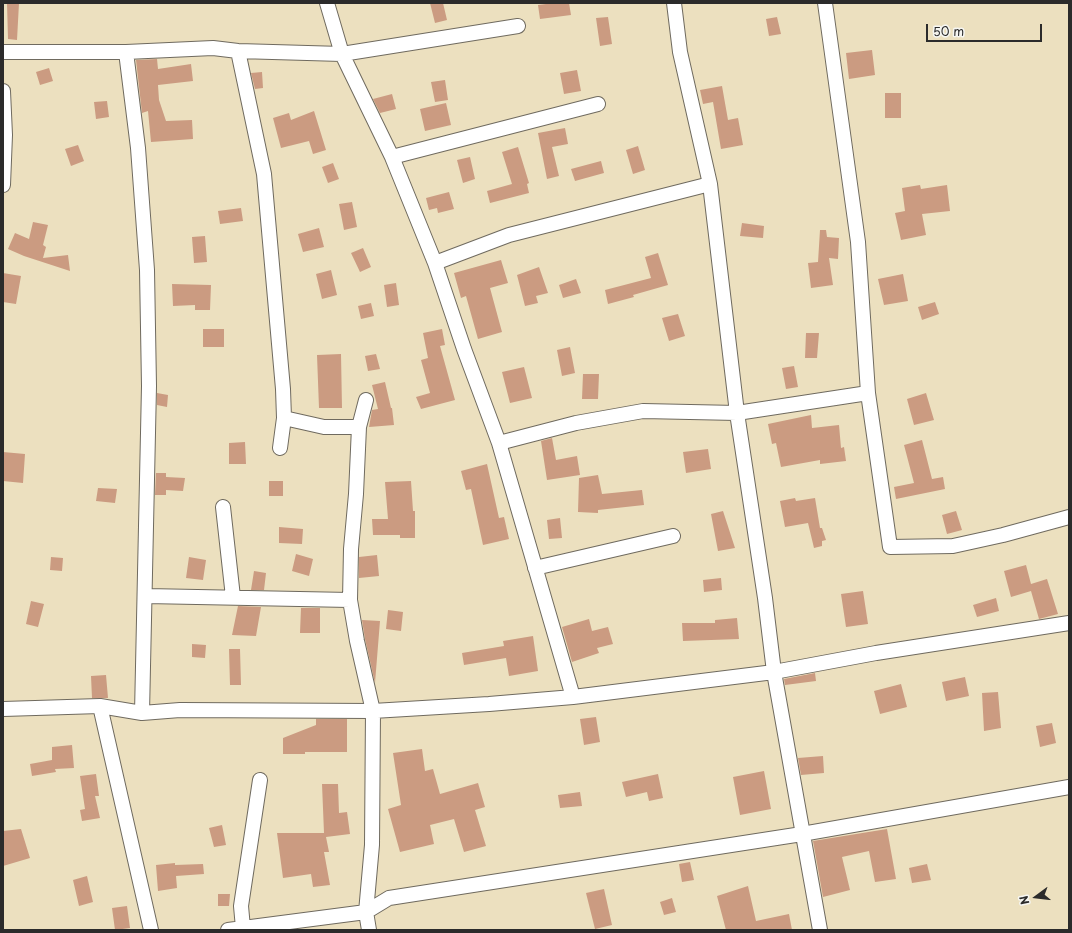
<!DOCTYPE html>
<style>
body{margin:0}
#map{position:relative;width:1072px;height:933px;overflow:hidden;background:#ece0bf;font-family:"Playpen Sans",sans-serif}
canvas{display:block}
.frame{position:absolute;inset:0;border:4px solid #2b2b2b;pointer-events:none}
.north{position:absolute;left:1016px;top:877px;width:40px;height:40px;-webkit-text-stroke:3px #f6f6f2;paint-order:stroke;rotate:255deg;font-size:11px;font-weight:700;line-height:16px;text-align:center;color:#2b2b2b}
.north::after{content:'';display:block;margin:auto;width:14px;height:18px;background:#2b2b2b;clip-path:polygon(50% 0,100% 100%,50% 72%,0 100%)}
.scale{position:absolute;left:926px;top:24px;width:116px;height:18px;box-sizing:border-box;border:2px solid #2b2b2b;border-top:0;padding-left:5px;font-size:12px;line-height:14px;white-space:nowrap;color:#2b2b2b;-webkit-text-stroke:3px #f6f6f2;paint-order:stroke}
</style>
<div id="map">
<canvas width="1072" height="933"></canvas>
<div class="frame"></div>
<div class="north">N</div>
<div class="scale">50 m</div>
</div>
<script>
const c = document.querySelector('canvas').getContext('2d');
c.lineJoin = 'round';
function fill(path, color) { c.fillStyle = color; c.fill(path, 'evenodd'); }
const poly = rows => new Path2D(rows.map(r => 'M' + r).join(''));
function stroke(path, color, width, dash) { c.strokeStyle = color; c.lineWidth = width; c.lineCap = dash ? 'butt' : 'round'; c.setLineDash(dash || []); c.stroke(path); }
const building = poly([
 [7,3,19,3,17,40,8,39],
 [430,3,443,3,447,20,435,23],
 [554,3,569,3,571,15,540,19,538,5],
 [608,17,612,44,600,46,596,18],
 [777,17,781,34,769,36,766,19],
 [872,50,875,75,849,79,846,53],
 [157,59,158,69,191,64,193,81,158,85,159,100,166,121,192,120,193,139,151,142,148,111,142,113,136,60],
 [49,68,53,81,40,85,36,72],
 [577,70,581,91,564,94,560,73],
 [262,72,263,88,255,89,251,73],
 [445,80,448,100,435,102,431,82],
 [722,86,728,120,738,118,743,145,721,149,713,102,703,104,700,90],
 [885,93,901,93,901,118,885,118],
 [392,94,396,109,380,113,373,99],
 [107,101,109,117,96,119,94,102],
 [446,103,451,125,425,131,420,109],
 [314,111,326,150,313,154,309,141,281,148,273,118,289,113,291,120],
 [565,128,568,144,552,147,559,176,547,179,538,133],
 [78,145,84,161,71,166,65,149],
 [638,146,645,170,633,174,626,150],
 [518,147,529,183,527,184,529,193,490,203,487,191,512,184,502,152],
 [470,157,475,179,463,183,457,160],
 [601,161,604,173,575,181,571,169],
 [333,163,339,179,328,183,322,167],
 [920,185,921,189,947,185,950,211,922,214,926,235,901,240,895,213,905,211,902,188],
 [449,192,454,209,438,213,437,208,429,210,426,198],
 [352,202,357,227,344,230,339,204],
 [241,208,243,221,220,224,218,211],
 [33,222,48,225,43,245,46,247,43,258,68,255,70,271,24,256,8,249,15,233,29,239],
 [742,223,764,226,763,238,740,236],
 [319,228,324,247,303,252,298,234],
 [820,230,826,230,827,237,839,238,838,259,829,258,833,285,811,288,808,263,818,262],
 [205,236,207,262,194,263,192,237],
 [363,248,371,267,360,272,351,253],
 [658,253,668,285,633,295,634,297,608,304,605,290,651,278,645,257],
 [501,260,508,283,490,288,502,332,478,339,466,296,461,298,454,273],
 [539,267,548,293,536,296,538,303,525,306,517,275],
 [331,270,337,295,322,299,316,274],
 [3,273,21,276,16,304,3,302],
 [903,274,908,301,884,305,878,279],
 [576,279,581,293,563,298,559,285],
 [396,283,399,305,387,307,384,285],
 [172,284,211,285,210,310,195,310,195,305,173,306],
 [935,302,939,314,922,320,918,307],
 [371,303,374,316,361,319,358,306],
 [678,314,685,336,669,341,662,318],
 [203,329,224,329,224,347,203,347],
 [442,329,445,345,440,346,455,400,421,409,416,397,430,393,421,360,428,358,423,333],
 [806,333,819,333,817,358,805,358],
 [570,347,575,373,562,376,557,350],
 [341,354,342,408,319,408,317,355],
 [376,354,380,369,368,371,365,356],
 [794,366,798,387,786,389,782,368],
 [524,367,532,398,510,403,502,372],
 [583,374,599,374,598,399,582,399],
 [385,382,391,408,392,408,394,425,369,427,372,410,378,409,372,385],
 [157,393,168,395,167,407,157,405],
 [926,393,934,420,914,425,907,399],
 [811,415,812,428,839,425,841,448,844,447,846,461,820,464,820,460,781,467,776,443,772,444,768,424],
 [552,438,556,460,577,456,580,475,547,480,541,441],
 [922,440,932,479,943,477,945,489,896,499,894,487,914,483,904,445],
 [245,442,246,464,229,464,229,443],
 [708,449,711,469,686,473,683,452],
 [3,452,25,454,23,483,3,481],
 [487,464,499,518,504,517,509,539,483,545,471,489,466,490,461,471],
 [156,473,166,473,166,477,185,478,183,491,166,490,166,495,155,495],
 [598,475,602,494,642,490,644,505,598,510,598,513,578,512,579,478],
 [269,481,283,481,283,496,269,496],
 [411,481,413,511,415,511,415,538,400,538,400,535,373,535,372,519,388,519,385,482],
 [98,488,117,489,115,503,96,501],
 [795,498,796,501,815,498,820,528,822,528,826,540,822,541,822,546,814,548,808,523,785,527,780,501],
 [723,511,735,548,718,551,711,514],
 [956,511,962,530,947,534,942,515],
 [560,518,562,538,549,539,547,520],
 [279,527,303,529,302,544,279,543],
 [296,554,313,559,309,576,292,571],
 [377,555,379,576,359,578,359,557],
 [51,557,63,558,62,571,50,570],
 [189,557,206,560,203,580,186,578],
 [1026,565,1031,584,1047,579,1058,614,1039,619,1031,591,1011,597,1004,571],
 [254,571,266,573,264,590,251,590],
 [721,578,722,590,704,592,703,580],
 [863,591,868,624,846,627,841,594],
 [996,598,999,611,977,617,973,605],
 [31,601,44,604,38,627,26,624],
 [238,606,261,607,256,636,232,635],
 [301,608,320,608,320,633,300,633],
 [388,610,403,612,401,631,386,629],
 [737,618,739,639,683,641,682,623,715,623,715,620],
 [589,619,592,631,608,627,613,644,597,648,599,653,572,662,562,627],
 [362,620,380,621,375,683,365,639],
 [533,636,538,671,509,676,506,658,464,665,462,653,504,646,503,641],
 [192,644,206,645,205,658,192,657],
 [229,649,240,649,241,685,230,685],
 [815,673,816,681,785,685,784,679],
 [106,675,108,698,92,698,91,676],
 [965,677,969,696,946,701,942,682],
 [901,684,907,707,880,714,874,691],
 [998,692,1001,728,984,731,982,693],
 [596,717,600,742,584,745,580,719],
 [316,719,347,719,347,752,305,752,305,754,283,754,283,738,316,725],
 [1052,723,1056,743,1040,747,1036,726],
 [72,745,74,768,55,769,56,772,32,776,30,764,52,760,52,747],
 [422,749,425,771,433,769,440,794,478,783,485,807,475,810,486,846,464,852,454,819,430,825,434,844,400,852,388,809,401,805,393,753],
 [823,756,824,773,801,775,798,758],
 [764,771,771,809,740,815,733,777],
 [96,774,99,796,95,796,100,818,82,821,80,810,85,809,80,776],
 [658,774,663,798,649,801,647,792,626,797,622,782],
 [322,784,338,784,339,813,347,812,350,834,326,837,329,852,324,852,330,885,313,887,311,874,283,878,277,833,324,833],
 [580,792,582,806,560,808,558,795],
 [222,825,226,845,214,847,209,828],
 [21,829,30,858,3,866,3,831],
 [887,829,896,879,875,882,869,851,842,857,850,890,823,897,813,841],
 [690,862,694,880,682,882,679,864],
 [175,863,175,865,203,864,204,874,176,876,177,888,158,891,156,865],
 [927,864,931,880,912,883,909,868],
 [87,876,93,902,79,906,73,880],
 [748,886,756,921,789,914,792,930,726,930,717,896],
 [604,889,612,925,595,929,586,893],
 [218,894,230,894,229,906,218,906],
 [672,898,676,912,664,915,660,902],
 [127,906,130,928,115,930,112,908]
]);
const minor = poly([
 [327,3,342,54,392,157,435,263,464,349,499,443,573,697],
 [674,3,680,52,710,184,737,413,765,598,774,672,820,930],
 [825,3,858,242,868,393,890,547,953,546,1003,535,1069,517],
 [238,51,264,174,283,389,284,418,280,448],
 [3,52,126,52,213,48,238,51,342,54,518,26],
 [126,52,138,148,147,270,149,386,142,713],
 [3,91,5,135,3,185],
 [392,157,598,104],
 [435,263,509,235,710,184],
 [366,400,359,427,356,494,351,549,350,600,357,641,373,711,372,845,366,912,369,930],
 [284,418,324,427,359,427],
 [499,443,576,423,643,411,737,413,868,393],
 [223,507,233,597],
 [535,568,673,536],
 [146,596,350,600],
 [100,706,151,930],
 [3,709,100,706,142,713,180,710,373,711,489,704,573,697,774,672,876,653,1069,623],
 [243,928,241,906,260,780],
 [228,930,366,912,389,898,802,834,1069,787]
]);
fill(building, '#cb9b81');
stroke(minor, '#6f6a5f', 16);
stroke(minor, '#fff', 14);
</script>
